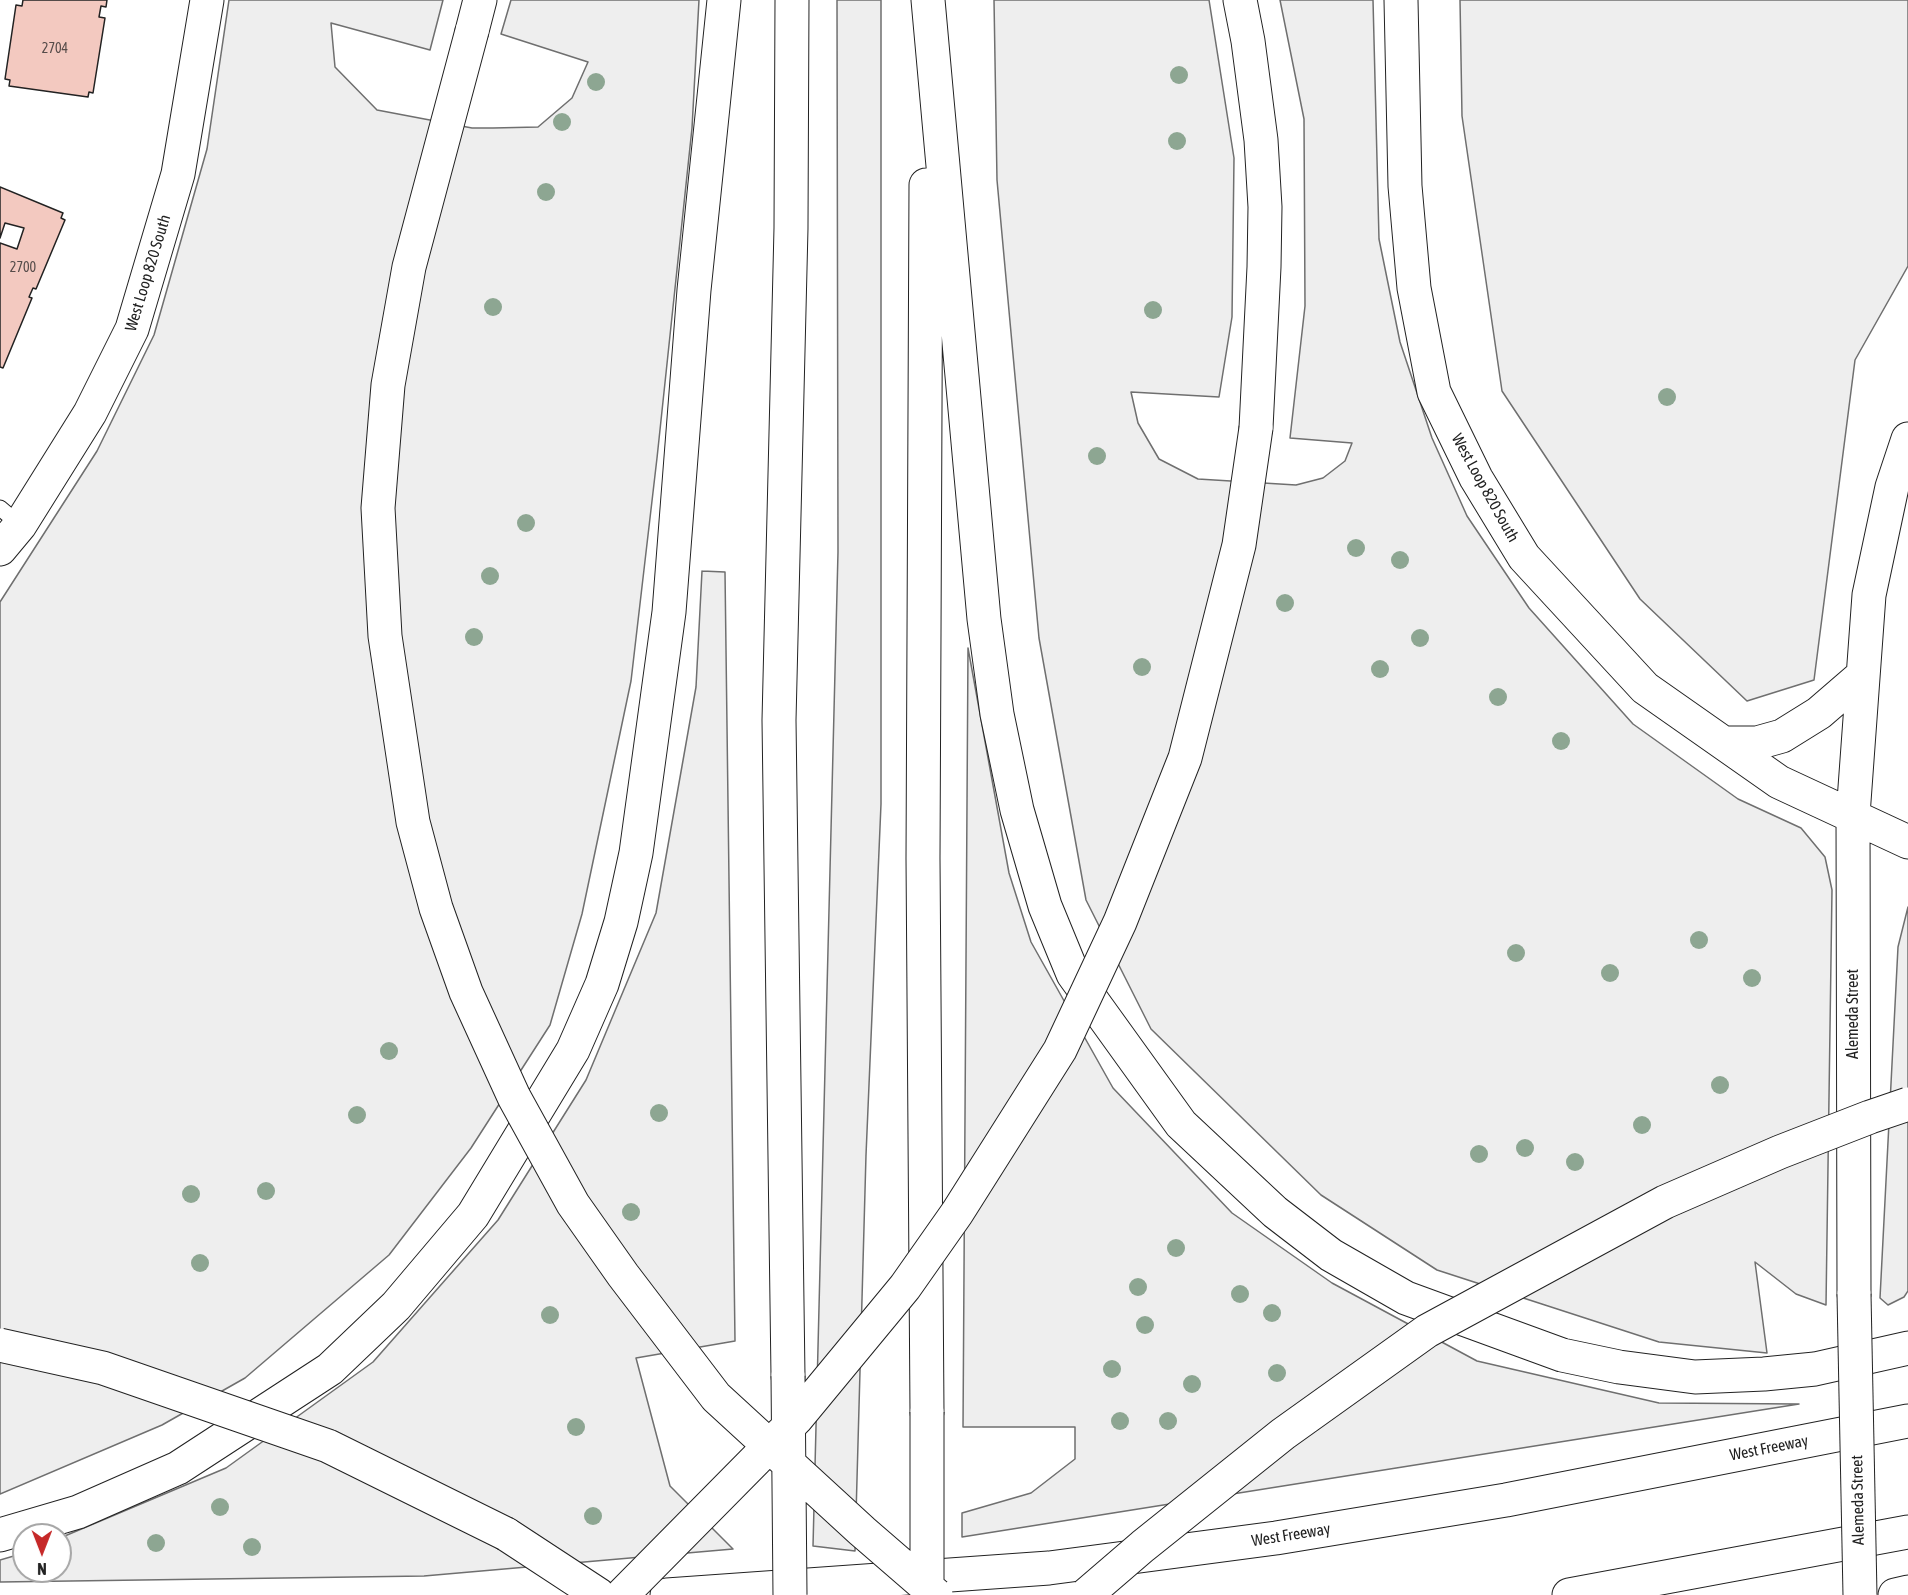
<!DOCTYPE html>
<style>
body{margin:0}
#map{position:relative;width:1908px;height:1595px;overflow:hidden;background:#fff;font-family:"Asap Condensed",sans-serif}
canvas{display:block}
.north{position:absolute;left:12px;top:1523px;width:60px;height:60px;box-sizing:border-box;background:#fff;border:2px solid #a7a7a7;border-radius:50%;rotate:180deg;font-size:16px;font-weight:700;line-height:24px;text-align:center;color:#222}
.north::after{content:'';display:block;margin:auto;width:21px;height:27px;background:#c62828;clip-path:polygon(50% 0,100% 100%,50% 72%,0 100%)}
</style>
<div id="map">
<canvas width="1908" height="1595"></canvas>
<div class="north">N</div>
</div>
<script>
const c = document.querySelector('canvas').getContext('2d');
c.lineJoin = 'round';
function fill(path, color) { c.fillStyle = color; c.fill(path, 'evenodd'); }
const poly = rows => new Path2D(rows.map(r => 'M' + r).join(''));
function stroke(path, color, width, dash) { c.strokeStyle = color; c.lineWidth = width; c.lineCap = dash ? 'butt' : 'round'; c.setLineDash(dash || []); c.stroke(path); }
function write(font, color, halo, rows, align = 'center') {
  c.font = font + ' "Asap Condensed",sans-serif'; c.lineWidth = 4.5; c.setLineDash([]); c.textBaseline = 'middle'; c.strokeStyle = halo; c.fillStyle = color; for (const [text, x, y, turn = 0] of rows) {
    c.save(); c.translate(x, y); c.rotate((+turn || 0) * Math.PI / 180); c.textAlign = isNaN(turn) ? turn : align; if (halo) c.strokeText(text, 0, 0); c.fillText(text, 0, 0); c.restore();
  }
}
const green = poly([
 [229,0,443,0,430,50,331,23,335,67,377,110,472,128,493,128,538,127,572,98,588,62,501,34,511,0,699,0,692,128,657,458,631,681,582,914,550,1025,471,1148,389,1255,245,1378,162,1425,0,1494,0,602,97,451,154,335,207,149,229,0],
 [837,0,881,0,881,804,866,1155,855,1551,813,1546,838,552,837,0],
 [994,0,1209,0,1234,158,1232,317,1219,397,1131,392,1138,423,1159,459,1198,479,1296,485,1323,478,1345,461,1352,443,1290,438,1305,306,1304,119,1280,0,1373,0,1379,239,1400,342,1432,438,1467,516,1529,608,1633,724,1738,799,1801,828,1825,857,1832,890,1826,1305,1796,1294,1755,1262,1767,1353,1659,1342,1437,1270,1321,1195,1151,1029,1086,900,1039,638,997,180,994,0],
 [1460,0,1908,0,1908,266,1855,360,1814,680,1747,701,1640,599,1502,391,1462,116,1460,0],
 [702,571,725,572,735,1341,636,1358,670,1486,733,1549,424,1576,0,1582,0,1560,24,1553,24,1571,60,1571,60,1538,226,1468,373,1362,498,1220,586,1080,656,913,696,687,702,571],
 [968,648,1009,873,1031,942,1113,1088,1232,1213,1332,1283,1477,1361,1659,1403,1799,1404,962,1537,962,1513,1031,1493,1075,1459,1075,1427,963,1427,968,648],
 [1908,907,1908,1291,1904,1297,1888,1305,1880,1298,1898,947,1908,907]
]);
const building = poly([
 [23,0,107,0,106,7,101,6,99,17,105,18,93,93,89,92,88,97,9,86,10,80,5,79,16,5,22,6,23,0],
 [0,187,63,213,61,218,65,220,36,289,33,288,29,297,32,298,3,368,0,367,0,243,17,249,24,228,5,223,0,238,0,187]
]);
const lane = poly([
 [0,508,20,525]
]);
const secondary = poly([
 [1401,0,1405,186,1414,288,1434,392,1476,478,1524,557,1645,688,1779,782,1908,842],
 [0,549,20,525,90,413,132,329,178,174,207,0],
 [1724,743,1757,743,1782,736,1819,713,1863,675],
 [1854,1294,1853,815,1869,595,1892,487,1908,439]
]);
const highway = poly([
 [928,0,984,619,997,714,1017,810,1045,906,1073,974,1181,1124,1275,1212,1331,1255,1406,1298,1562,1355,1619,1367,1695,1377,1764,1374,1815,1369,1908,1348],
 [1240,0,1248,41,1261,140,1265,207,1264,267,1256,428],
 [472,31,480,0],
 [926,185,923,858,927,1412],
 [788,1376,779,720,791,228,792,0],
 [506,1534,599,1595],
 [0,1535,78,1512,178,1468,330,1369,396,1306,473,1215,573,1050,602,984,621,922,636,853,669,612,694,290,724,0],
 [667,1595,1049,1568,1276,1538,1506,1500,1908,1421],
 [1569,1595,1908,1532],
 [1895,1595,1908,1592]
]);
const secondaryBridge = poly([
 [1854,1294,1860,1595]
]);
const highwayBridge = poly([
 [472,31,409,267,388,385,378,508,385,636,413,822,436,908,466,992,514,1097,573,1204,623,1275,716,1397,862,1531,936,1595],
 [0,1345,103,1368,328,1446,506,1534],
 [788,1376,790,1595],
 [927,1412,927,1595],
 [622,1595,796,1419,905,1287,957,1213,1060,1050,1120,922,1185,758,1239,545,1256,428],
 [1086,1595,1143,1546,1283,1434,1427,1331,1665,1202,1780,1152,1870,1117,1908,1104]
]);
const trees = [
 [1179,75],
 [596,82],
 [562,122],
 [1177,141],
 [546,192],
 [493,307],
 [1153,310],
 [1667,397],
 [1097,456],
 [526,523],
 [1356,548],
 [1400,560],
 [490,576],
 [1285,603],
 [474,637],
 [1420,638],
 [1142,667],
 [1380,669],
 [1498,697],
 [1561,741],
 [1699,940],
 [1516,953],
 [1610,973],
 [1752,978],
 [389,1051],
 [1720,1085],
 [659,1113],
 [357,1115],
 [1642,1125],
 [1525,1148],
 [1479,1154],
 [1575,1162],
 [266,1191],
 [191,1194],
 [631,1212],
 [1176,1248],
 [200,1263],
 [1138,1287],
 [1240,1294],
 [1272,1313],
 [550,1315],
 [1145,1325],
 [1112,1369],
 [1277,1373],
 [1192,1384],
 [1120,1421],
 [1168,1421],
 [576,1427],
 [220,1507],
 [593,1516],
 [156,1543],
 [252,1547]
];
const numberNames = [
 ["2704",55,49],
 ["2700",23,268]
];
const streetNames = [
 ["West Loop 820 South",148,273,-73],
 ["West Loop 820 South",1485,488,61],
 ["Alemeda Street",1853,1014,-90],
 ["West Freeway",1769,1448,-11],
 ["Alemeda Street",1858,1500,-91],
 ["West Freeway",1291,1535,-9]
];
fill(green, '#eee');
stroke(green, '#6f6f6f', 1.5);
fill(building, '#f3c9c0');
stroke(building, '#222', 1.5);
stroke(lane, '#222', 17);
stroke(secondary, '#222', 35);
stroke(highway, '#222', 35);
stroke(lane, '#fff', 15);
stroke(secondary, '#fff', 33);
stroke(highway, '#fff', 33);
stroke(secondaryBridge, '#222', 35, []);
stroke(highwayBridge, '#222', 35, []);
stroke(secondaryBridge, '#fff', 33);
stroke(highwayBridge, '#fff', 33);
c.fillStyle = '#8da692';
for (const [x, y] of trees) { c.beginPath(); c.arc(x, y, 9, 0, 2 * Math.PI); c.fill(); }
write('14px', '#564c4a', null, numberNames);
write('16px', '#222', '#fff', streetNames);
</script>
